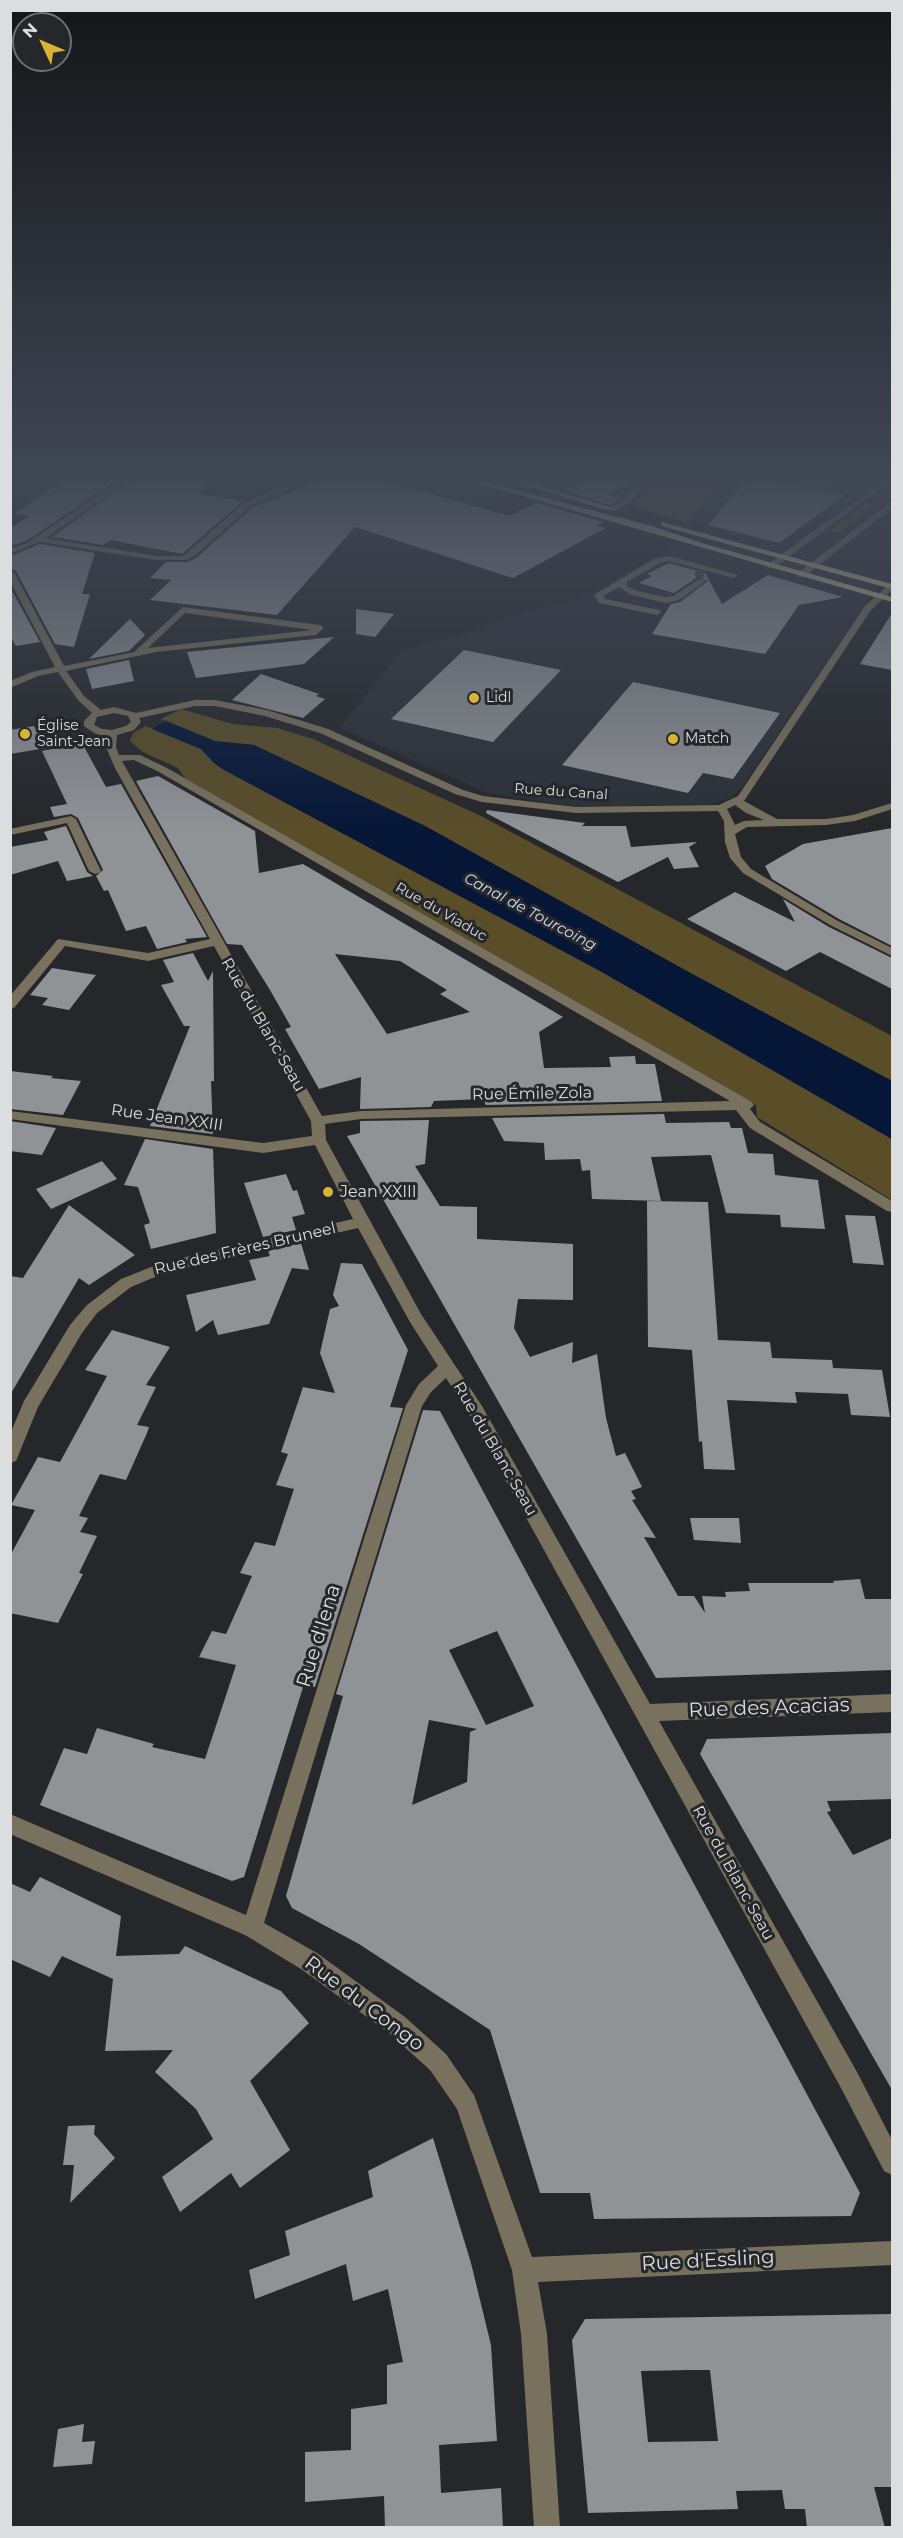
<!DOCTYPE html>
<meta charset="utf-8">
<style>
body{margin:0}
#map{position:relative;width:903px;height:2538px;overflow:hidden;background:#25272a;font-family:Montserrat,sans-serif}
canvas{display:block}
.frame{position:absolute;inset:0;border:12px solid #dcdddf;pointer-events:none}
.north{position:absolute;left:12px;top:12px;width:60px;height:60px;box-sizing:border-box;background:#25272a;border:2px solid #6e7072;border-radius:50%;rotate:314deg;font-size:16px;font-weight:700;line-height:24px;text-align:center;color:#dcdddf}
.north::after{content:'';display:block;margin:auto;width:21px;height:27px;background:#d8b434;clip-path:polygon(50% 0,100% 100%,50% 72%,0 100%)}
</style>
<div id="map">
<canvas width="903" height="2538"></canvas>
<div class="frame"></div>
<div class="north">N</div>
</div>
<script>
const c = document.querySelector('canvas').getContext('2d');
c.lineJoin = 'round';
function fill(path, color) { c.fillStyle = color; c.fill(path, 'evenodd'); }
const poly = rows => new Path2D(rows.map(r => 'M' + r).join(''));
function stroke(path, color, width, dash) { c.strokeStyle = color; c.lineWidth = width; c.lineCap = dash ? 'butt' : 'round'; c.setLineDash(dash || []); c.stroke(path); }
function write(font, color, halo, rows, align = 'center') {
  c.font = font + ' Montserrat,sans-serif'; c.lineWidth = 6; c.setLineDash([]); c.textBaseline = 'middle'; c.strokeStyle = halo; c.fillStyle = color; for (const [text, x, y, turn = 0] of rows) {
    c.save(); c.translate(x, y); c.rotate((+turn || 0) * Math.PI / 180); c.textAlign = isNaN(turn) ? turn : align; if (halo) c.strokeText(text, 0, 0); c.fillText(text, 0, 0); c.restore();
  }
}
const built = poly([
 [724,480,892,480,892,584,885,582,875,590,742,787,731,798,711,804,578,807,487,793,340,728,400,651,464,634,524,612,578,600,707,528,689,523]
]);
const green = poly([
 [652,480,724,480,689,523,632,507],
 [892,484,892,497,875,506,839,533,829,531],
 [181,709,233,724,277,728,313,739,481,816,892,1036,892,1081,694,975,425,826,254,745,215,741,161,719],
 [146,726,201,749,214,763,225,770,602,972,892,1139,892,1200,757,1117,756,1105,186,779,178,768,143,752,130,741,133,733]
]);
const water = poly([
 [166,721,215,741,254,745,425,826,694,975,892,1081,892,1139,602,972,224,770,214,763,201,749,152,729]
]);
const building = poly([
 [64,480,117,480,26,541,10,546,10,529,29,516,14,514],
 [132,480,207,480,200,494,243,501,182,554,111,540,103,545,52,537],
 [317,480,383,480,509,516,537,503,604,522,596,525,606,528,513,578,355,527,277,615,150,600,171,580,150,578,166,562,187,562,196,558,252,508],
 [585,480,636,480,608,495,621,498,610,505,563,490],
 [746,480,776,480,845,495,779,543,708,525],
 [40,544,95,553,82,594,90,594,74,647,55,644,16,571,10,568,10,556],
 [669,563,705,573,722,604,768,575,843,597,799,605,765,654,652,634,671,604,680,602,708,581,698,577,674,593,639,583,652,576,647,574],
 [10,587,40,642,16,646,10,636],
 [356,609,394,614,375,637,356,634],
 [892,613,892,670,860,664],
 [130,619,145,635,129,651,89,659],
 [334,637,304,664,196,678,187,652],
 [464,650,561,670,493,742,391,719],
 [129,660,134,681,92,689,86,669],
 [261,674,319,694,316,696,325,699,303,718,232,700],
 [633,682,780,713,733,779,703,773,688,793,562,765],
 [34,726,46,748,10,754,10,730],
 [82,743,106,787,121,784,207,937,185,939,187,942,157,949,146,926,126,931,108,890,104,891,96,876,103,870,78,818,71,814,54,817,50,807,67,804,42,751],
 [158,776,255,831,259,873,303,864,563,1017,539,1032,544,1068,611,1067,609,1057,635,1056,636,1064,655,1064,662,1101,486,1105,483,1099,434,1101,431,1107,360,1109,361,1077,319,1089,285,1029,291,1027,270,990,242,945,227,944,136,781],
 [335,954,400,961,447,990,440,994,470,1012,387,1034],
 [487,810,585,823,582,826,626,826,631,847,697,842,689,847,699,867,674,869,668,857,618,882,486,813],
 [66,826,87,872,93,876,67,881,58,861,10,875,10,847,48,840,44,832],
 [892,828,892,946,839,919,772,879,765,866,803,844],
 [735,892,795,922,783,899,829,927,892,958,892,989,820,952,786,971,687,919],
 [193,953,208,981,213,971,214,1081,211,1081,213,1134,150,1126,190,1026,184,1026,161,985,174,982,163,960],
 [52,968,96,975,69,1010,42,1005,48,998,30,995],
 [10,1071,53,1076,51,1078,81,1081,63,1115,10,1109],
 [664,1114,666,1123,729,1122,731,1128,742,1128,748,1153,773,1154,775,1175,818,1180,825,1229,781,1227,780,1215,726,1213,711,1155,651,1157,661,1201,592,1199,590,1170,582,1171,580,1159,545,1160,544,1143,504,1141,492,1118],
 [429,1120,425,1164,415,1166,440,1206,477,1207,477,1239,573,1244,573,1300,518,1299,514,1328,530,1357,573,1342,572,1363,597,1354,606,1418,616,1456,625,1453,642,1487,631,1491,636,1499,632,1500,656,1538,644,1537,678,1596,694,1596,705,1613,702,1596,726,1597,725,1592,750,1591,748,1583,834,1583,833,1581,860,1579,865,1599,892,1599,892,1670,656,1678,347,1136,360,1133,360,1121],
 [10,1121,56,1128,42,1155,10,1151],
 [145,1139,213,1149,216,1233,151,1249,144,1225,150,1223,138,1187,124,1185],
 [102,1161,117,1179,51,1209,36,1189],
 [286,1174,293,1191,297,1190,305,1214,292,1217,296,1230,263,1237,244,1183],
 [647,1201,708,1202,718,1340,770,1342,772,1358,832,1360,833,1368,882,1370,890,1417,851,1415,848,1394,795,1392,797,1403,727,1400,735,1470,704,1469,702,1441,699,1442,692,1350,648,1347],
 [69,1205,135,1255,89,1285,79,1278,10,1395,10,1276,23,1278],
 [845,1215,875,1216,884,1265,853,1263],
 [301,1243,309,1270,292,1268,269,1324,218,1335,213,1320,196,1332,186,1295,256,1280,249,1260,270,1256,268,1251],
 [341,1263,362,1264,408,1350,390,1407,403,1408,315,1687,304,1684,244,1877,232,1881,40,1805,64,1748,87,1754,97,1728,154,1744,152,1747,205,1759,236,1665,199,1657,212,1631,226,1634,252,1576,240,1573,255,1542,275,1546,294,1489,276,1485,288,1454,281,1452,303,1387,335,1393,320,1353,330,1309,339,1306,333,1295],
 [112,1330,170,1347,146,1385,156,1387,137,1425,149,1427,147,1433,126,1480,100,1474,79,1516,88,1518,80,1532,97,1536,79,1573,83,1574,58,1623,10,1613,10,1556,35,1510,11,1505,38,1457,60,1462,107,1376,85,1370],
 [423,1410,440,1411,846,2167,860,2193,851,2216,594,2219,590,2193,540,2193,490,2030,359,1944,292,1908,286,1896,343,1696,336,1694],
 [497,1631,534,1706,486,1725,449,1650],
 [429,1720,477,1729,470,1732,467,1782,412,1805],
 [690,1518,739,1518,741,1543,694,1540],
 [892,1733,892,1799,827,1801,831,1811,827,1812,853,1855,892,1838,892,2090,700,1754,707,1739],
 [40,1877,121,1916,116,1956,179,1954,185,1946,281,1991,309,2023,250,2081,290,2150,240,2188,231,2173,180,2212,162,2177,213,2139,196,2109,155,2072,173,2050,105,2051,113,1979,62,1956,50,1977,10,1959,10,1883,30,1892],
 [95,2125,94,2134,115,2158,70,2203,74,2165,63,2165,68,2126],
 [433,2138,471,2263,491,2345,497,2441,439,2445,441,2493,501,2488,503,2528,385,2528,384,2496,305,2502,305,2452,351,2450,351,2409,387,2404,387,2365,403,2362,388,2289,353,2301,346,2264,255,2299,249,2270,290,2255,285,2231,373,2197,368,2171],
 [892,2314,892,2487,874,2487,885,2528,807,2528,805,2509,785,2509,782,2490,736,2491,738,2509,588,2513,572,2340,585,2319],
 [689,2370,710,2370,718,2441,648,2442,641,2371],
 [84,2424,82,2442,95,2441,92,2464,53,2467,58,2429]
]);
const minorTunnel = poly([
 [698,571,702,581]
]);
const minor = poly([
 [121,480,130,480,46,538,156,556,183,556,245,502,298,480,308,480,251,506,195,556,187,560,156,560,40,542,10,554,10,549,27,543,121,480],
 [640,480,648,480,630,503,616,511,610,511,610,507,624,499,640,480],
 [793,480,806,480,833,487,829,489,793,480],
 [885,480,892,480,774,568,768,568,768,564,885,480],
 [889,503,892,503,892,508,804,577,798,577,798,573,889,503],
 [669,556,738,575,734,578,669,561,660,563,627,582,627,586,637,591,666,597,673,596,699,579,706,581,679,600,666,603,631,595,619,587,603,596,605,599,660,610,661,612,657,615,599,603,594,595,654,559,669,556],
 [10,570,14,572,64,666,134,652,183,607,320,625,324,628,316,635,156,652,66,671,84,696,101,710,114,707,136,713,195,700,215,700,267,710,328,729,463,790,483,796,576,807,719,805,738,796,865,606,888,585,892,585,892,590,871,610,744,801,777,819,826,819,853,815,892,803,892,809,855,821,826,825,747,827,735,834,741,857,751,869,838,921,892,948,892,956,830,925,743,873,730,858,725,842,724,821,718,811,576,813,482,802,455,794,320,733,265,716,215,706,195,706,139,718,141,722,134,730,117,735,116,747,119,755,140,755,167,768,752,1102,754,1105,750,1109,760,1122,892,1201,892,1212,887,1211,750,1128,736,1110,361,1119,325,1124,326,1140,421,1314,482,1406,650,1704,892,1694,892,1712,659,1721,857,2072,892,2140,892,2175,884,2171,841,2088,470,1416,446,1378,431,1392,422,1406,264,1923,317,1953,405,2017,446,2054,474,2095,532,2257,892,2241,892,2265,538,2282,547,2334,560,2528,534,2528,521,2334,512,2270,457,2109,430,2070,389,2033,301,1969,245,1935,10,1834,10,1814,246,1915,406,1405,419,1384,438,1366,410,1322,358,1228,167,1272,131,1287,97,1313,82,1333,38,1407,16,1461,10,1463,10,1434,24,1401,70,1325,87,1305,121,1279,164,1262,353,1219,315,1145,263,1153,10,1119,10,1111,263,1143,312,1136,311,1121,214,946,148,961,65,946,14,1008,10,1009,10,996,58,939,148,953,210,939,115,768,106,747,107,736,96,734,84,726,84,721,92,713,78,700,58,672,38,676,10,688,10,681,32,672,55,667,10,581,10,570],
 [185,613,312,630,148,648,185,613],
 [114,713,128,716,131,722,126,726,112,730,102,729,94,725,97,717,114,713],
 [134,760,159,772,730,1101,361,1111,322,1116,122,761,134,760],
 [735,805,746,813,764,820,744,821,735,825,727,809,735,805],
 [71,816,76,819,101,871,99,873,95,874,89,871,67,823,10,835,10,829,71,816]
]);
const major = poly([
 [467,480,478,480,652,526,702,543,892,597,892,602,467,480],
 [509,480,520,480,613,508,606,510,509,480],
 [661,522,892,584,892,589,661,526,661,522]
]);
const markers = [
 [474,698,6,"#d8b434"],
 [25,734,6,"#d8b434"],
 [673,739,6,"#d8b434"],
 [328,1192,6,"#d8b434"]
];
const farPoinames = [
 ["Lidl",486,698],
 ["Église",37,726],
 ["Saint-Jean",37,742],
 ["Match",685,739]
];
const farStreetnames = [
 ["Rue du Canal",561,792,4],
 ["Rue du Viaduc",441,912,30]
];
const farWaternames = [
 ["Canal de Tourcoing",530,912,28]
];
const streetNames = [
 ["Rue du Blanc Seau",263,1025,60],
 ["Rue Émile Zola",532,1094,-1],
 ["Rue Jean XXIII",167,1118,8],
 ["Rue des Frères Bruneel",245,1249,-13],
 ["Rue du Blanc Seau",495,1449,60],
 ["Rue du Blanc Seau",733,1873,61]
];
const poiNames = [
 ["Jean XXIII",340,1192]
];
const nearStreetnames = [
 ["Rue d'Iena",319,1636,-73],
 ["Rue des Acacias",769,1708,-2],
 ["Rue du Congo",364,2004,37],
 ["Rue d'Essling",708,2261,-3]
];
fill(built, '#2c3037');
fill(green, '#5a4e28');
fill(water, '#051637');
fill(building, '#909396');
stroke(minorTunnel, '#404245', 8, [8, 4.5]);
fill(minor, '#78715d');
fill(major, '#cabc93');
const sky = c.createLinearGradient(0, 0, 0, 835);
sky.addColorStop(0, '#141517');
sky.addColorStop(0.57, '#404755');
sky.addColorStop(1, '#40475500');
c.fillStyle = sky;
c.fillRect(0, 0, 903, 835);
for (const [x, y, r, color] of markers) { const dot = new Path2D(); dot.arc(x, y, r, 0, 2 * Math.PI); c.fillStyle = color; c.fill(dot); stroke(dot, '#25272a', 2); }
write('14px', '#dcdddf', '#25272a', farPoinames, 'left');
write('14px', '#dcdddf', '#25272a', farStreetnames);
write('italic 15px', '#cadaf3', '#25272a', farWaternames);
write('16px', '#dcdddf', '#25272a', streetNames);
write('16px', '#dcdddf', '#25272a', poiNames, 'left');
write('20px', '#dcdddf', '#25272a', nearStreetnames);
</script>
